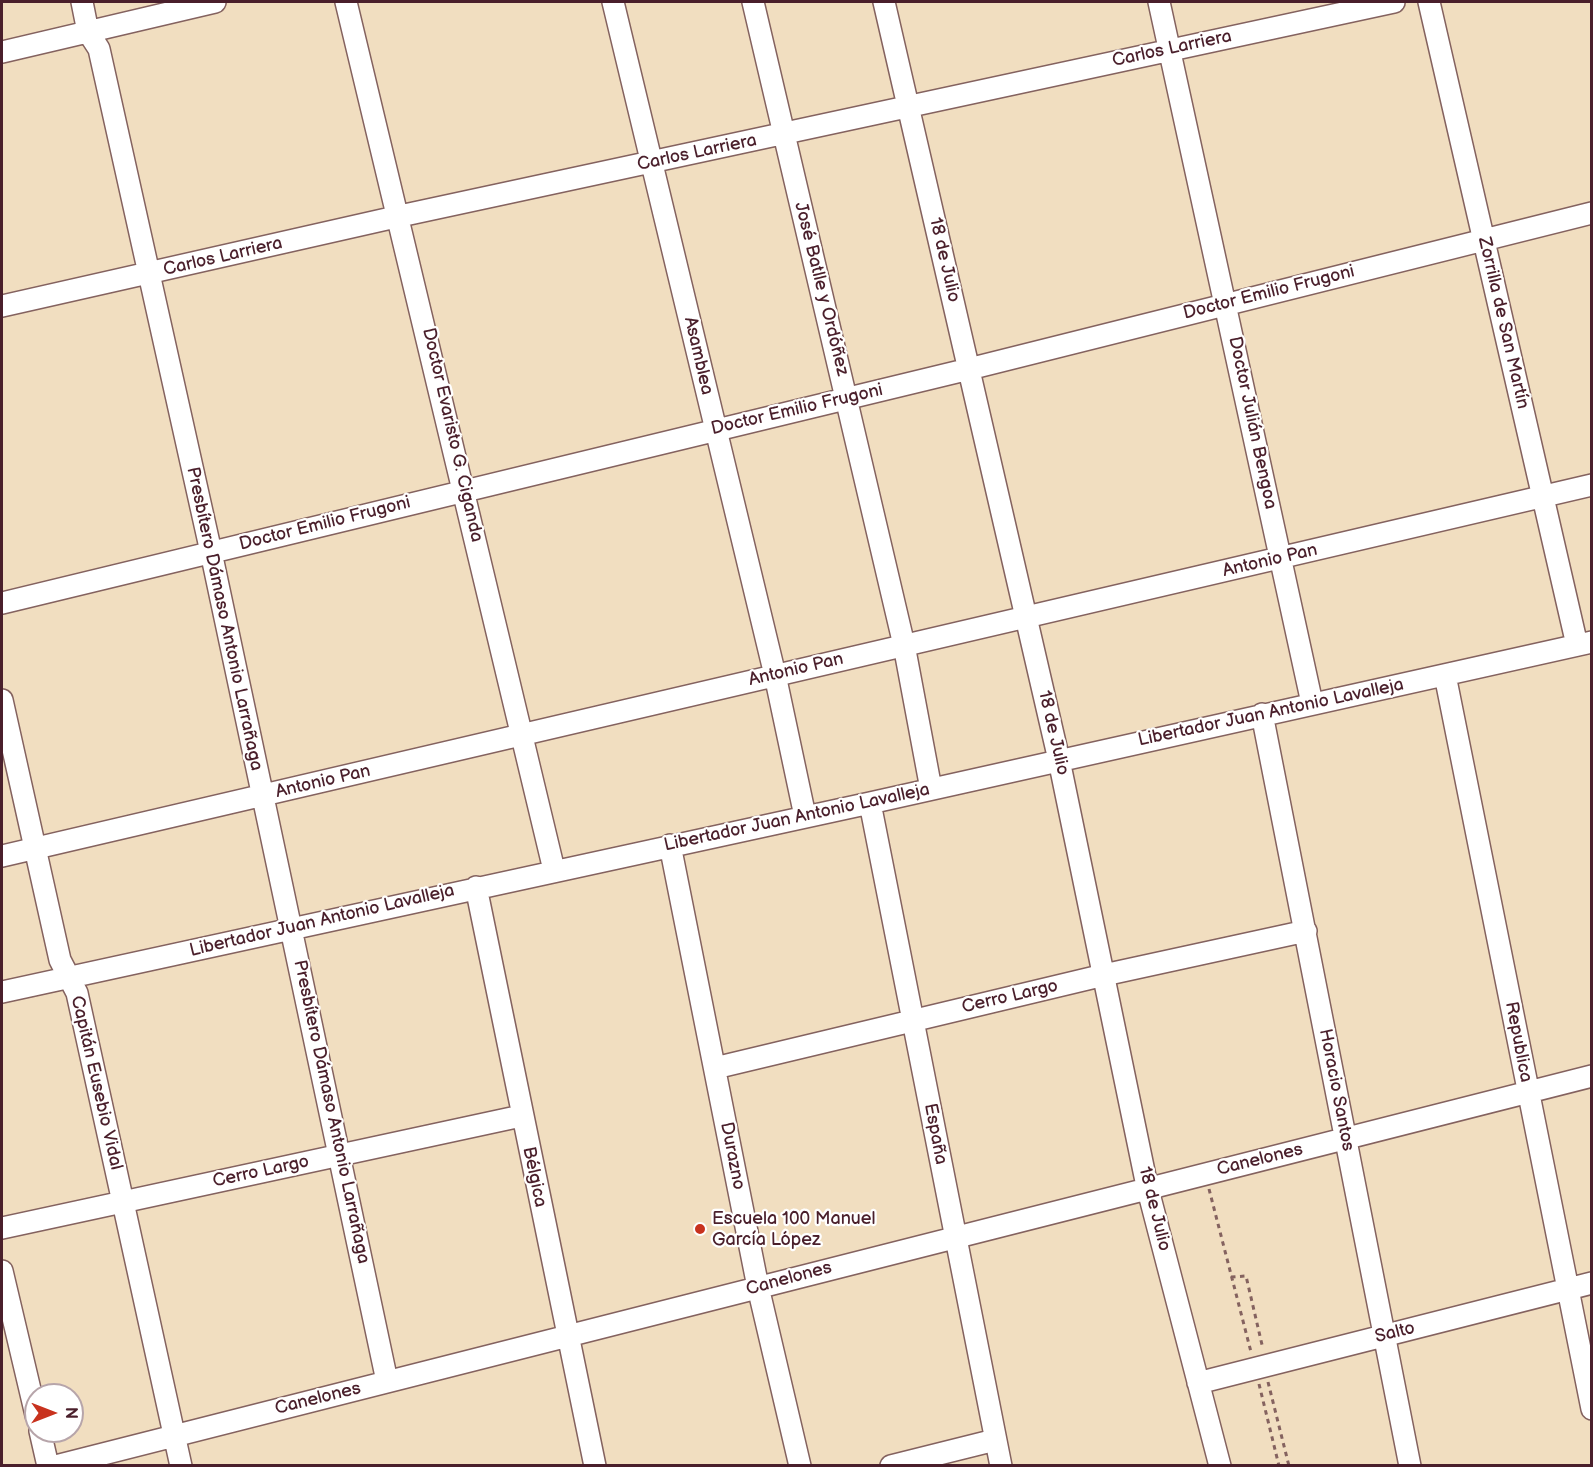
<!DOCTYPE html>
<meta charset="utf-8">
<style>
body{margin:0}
#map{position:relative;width:1593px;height:1467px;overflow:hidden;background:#f1dec0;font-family:"Balsamiq Sans",sans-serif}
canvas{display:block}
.frame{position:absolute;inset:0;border:3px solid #4a1f2b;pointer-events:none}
.north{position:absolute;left:24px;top:1383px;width:60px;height:60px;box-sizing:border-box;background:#fff;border:2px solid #b7a5aa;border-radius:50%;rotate:90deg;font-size:16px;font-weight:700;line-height:24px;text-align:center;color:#4a1f2b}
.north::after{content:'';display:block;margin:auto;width:21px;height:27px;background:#c8321e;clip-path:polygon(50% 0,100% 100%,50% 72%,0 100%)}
</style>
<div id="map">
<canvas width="1593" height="1467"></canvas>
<div class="frame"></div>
<div class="north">N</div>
</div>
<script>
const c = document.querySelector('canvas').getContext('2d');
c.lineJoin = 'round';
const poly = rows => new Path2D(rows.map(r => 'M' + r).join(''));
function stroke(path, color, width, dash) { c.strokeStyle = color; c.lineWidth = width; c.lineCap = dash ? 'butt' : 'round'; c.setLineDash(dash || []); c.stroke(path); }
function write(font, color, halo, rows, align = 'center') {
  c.font = font + ' "Balsamiq Sans",sans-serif'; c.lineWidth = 4.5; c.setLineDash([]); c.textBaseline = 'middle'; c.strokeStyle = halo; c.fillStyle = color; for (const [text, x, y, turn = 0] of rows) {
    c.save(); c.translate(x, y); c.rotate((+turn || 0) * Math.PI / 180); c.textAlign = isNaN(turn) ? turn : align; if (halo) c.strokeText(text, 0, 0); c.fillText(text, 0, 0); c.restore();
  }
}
const path = poly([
 [1209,1189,1251,1352],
 [1231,1277,1246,1276,1263,1349],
 [1268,1382,1289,1466],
 [1259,1384,1279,1466]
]);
const minor = poly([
 [82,2,88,32,99,49,211,552,387,1381],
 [346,2,554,870],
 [613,2,775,675,805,816],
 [753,2,904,645,931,789],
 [884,2,1059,760,1147,1186,1220,1466],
 [1159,2,1312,703],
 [1429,2,1577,645],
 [2,52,215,2],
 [2,306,400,216,1394,2],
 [2,603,969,369,1592,213],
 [1445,675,1592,1409],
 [2,700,60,960,77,993,181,1466],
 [1262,714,1410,1466],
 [870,803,1001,1466],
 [670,845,758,1287,800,1466],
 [2,856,1592,485],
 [476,887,595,1466],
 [2,992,870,803,1592,642],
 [715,1068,1104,975,1306,931],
 [2,1228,521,1116],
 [2,1271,36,1415],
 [1198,1383,1592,1283],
 [40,1431,48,1466],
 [56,1466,1592,1076],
 [891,1466,995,1440]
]);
const markers = [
 [700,1229,6,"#c8321e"]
];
const streetNames = [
 ["Carlos Larriera",1172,49,-12],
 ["Carlos Larriera",697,153,-12],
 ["Carlos Larriera",223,257,-13],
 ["18 de Julio",944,260,77],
 ["José Batlle y Ordóñez",821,289,76],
 ["Doctor Emilio Frugoni",1269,293,-14],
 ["Zorrilla de San Martín",1503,323,77],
 ["Asamblea",698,356,77],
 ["Doctor Emilio Frugoni",797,410,-13],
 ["Doctor Julián Bengoa",1252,423,78],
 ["Doctor Evaristo G. Ciganda",452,435,77],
 ["Doctor Emilio Frugoni",325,524,-14],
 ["Antonio Pan",1270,561,-13],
 ["Presbítero Dámaso Antonio Larrañaga",224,619,78],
 ["Antonio Pan",796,670,-13],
 ["Libertador Juan Antonio Lavalleja",1271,713,-12],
 ["18 de Julio",1053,733,77],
 ["Antonio Pan",323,782,-13],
 ["Libertador Juan Antonio Lavalleja",797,818,-12],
 ["Libertador Juan Antonio Lavalleja",322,921,-13],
 ["Cerro Largo",1010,997,-13],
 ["Republica",1518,1042,79],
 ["Capitán Eusebio Vidal",96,1083,77],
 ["Horacio Santos",1336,1090,79],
 ["Presbítero Dámaso Antonio Larrañaga",331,1112,78],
 ["España",935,1134,79],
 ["Durazno",732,1156,79],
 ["Canelones",1260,1160,-14],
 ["Cerro Largo",261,1172,-12],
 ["Bélgica",534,1177,78],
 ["18 de Julio",1154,1209,76],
 ["Canelones",789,1279,-15],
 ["Salto",1395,1333,-14],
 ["Canelones",318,1399,-14]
];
const poiNames = [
 ["Escuela 100 Manuel",712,1219],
 ["García López",712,1240]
];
stroke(minor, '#84625f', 24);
stroke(path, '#84625f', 3, [4.5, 4.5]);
stroke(minor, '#fff', 21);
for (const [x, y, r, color] of markers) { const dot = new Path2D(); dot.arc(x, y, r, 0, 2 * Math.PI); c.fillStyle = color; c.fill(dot); stroke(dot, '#fff', 2); }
write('18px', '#4a1f2b', '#fff', streetNames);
write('18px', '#4a1f2b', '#fff', poiNames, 'left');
</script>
